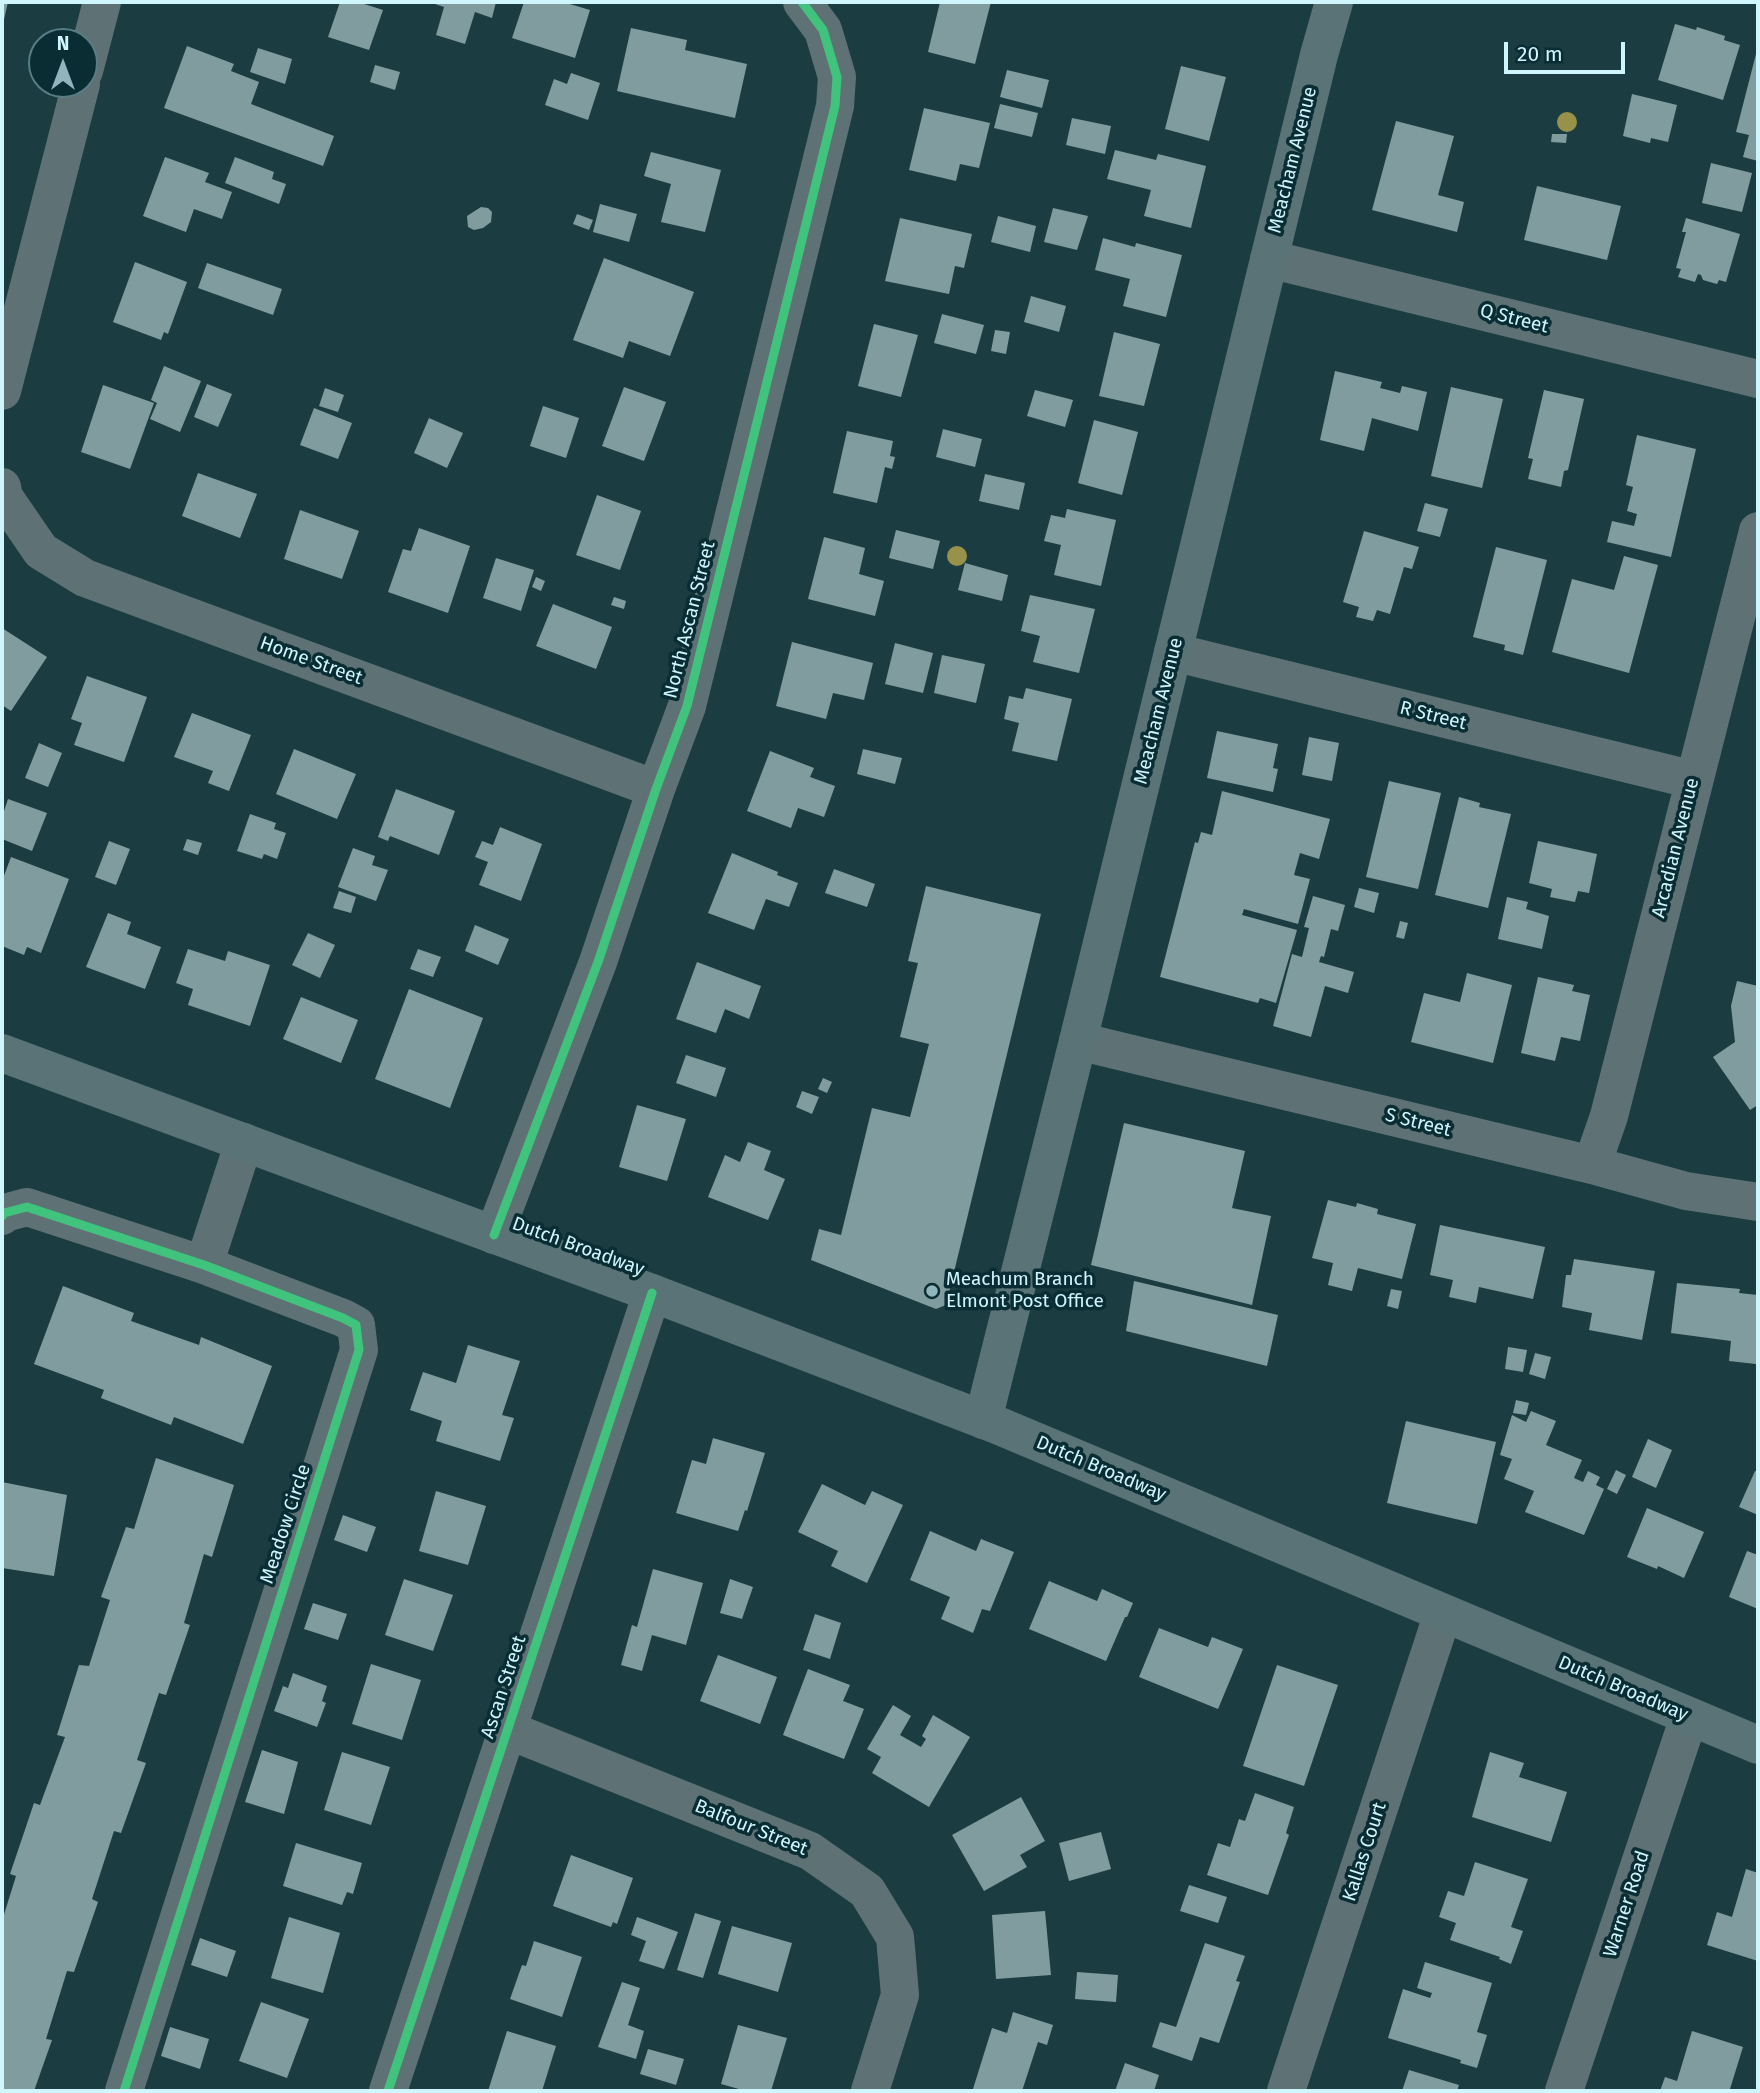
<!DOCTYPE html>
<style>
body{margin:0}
#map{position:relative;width:1760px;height:2093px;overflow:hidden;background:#1b3d42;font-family:"Fira Sans",sans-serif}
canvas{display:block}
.frame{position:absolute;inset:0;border:4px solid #cff5fd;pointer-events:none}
.north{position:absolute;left:28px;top:28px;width:70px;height:70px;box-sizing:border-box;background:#092d33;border:2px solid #587d84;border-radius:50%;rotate:0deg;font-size:19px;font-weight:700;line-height:28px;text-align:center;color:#cff5fd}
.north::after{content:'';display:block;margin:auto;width:24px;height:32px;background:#90b5bc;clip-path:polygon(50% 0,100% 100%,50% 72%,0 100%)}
.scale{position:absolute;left:1504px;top:42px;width:121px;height:32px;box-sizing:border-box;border:4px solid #cff5fd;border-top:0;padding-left:9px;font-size:21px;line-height:24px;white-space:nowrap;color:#cff5fd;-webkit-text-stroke:5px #092d33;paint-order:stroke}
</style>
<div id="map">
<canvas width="1760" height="2093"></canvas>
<div class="frame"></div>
<div class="north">N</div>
<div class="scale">20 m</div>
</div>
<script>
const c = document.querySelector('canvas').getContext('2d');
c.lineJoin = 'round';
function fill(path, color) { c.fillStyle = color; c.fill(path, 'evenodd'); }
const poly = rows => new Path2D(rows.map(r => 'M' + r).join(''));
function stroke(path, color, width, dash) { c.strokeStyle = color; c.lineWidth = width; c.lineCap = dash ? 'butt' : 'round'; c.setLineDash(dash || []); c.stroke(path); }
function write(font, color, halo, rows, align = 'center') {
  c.font = font + ' "Fira Sans",sans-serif'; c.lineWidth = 7; c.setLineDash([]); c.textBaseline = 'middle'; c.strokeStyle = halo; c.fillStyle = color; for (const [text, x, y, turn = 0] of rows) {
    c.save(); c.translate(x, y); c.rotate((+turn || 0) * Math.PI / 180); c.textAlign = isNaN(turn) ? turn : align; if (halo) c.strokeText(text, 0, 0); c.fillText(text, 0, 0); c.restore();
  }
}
const building = poly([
 [2,2,8,2,3,24,2,24],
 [340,2,358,2,383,10,369,50,328,37],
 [429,2,496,2,492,18,475,12,465,44,436,35,444,7],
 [524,2,563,2,590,10,575,58,512,38],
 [940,2,991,2,975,64,928,52],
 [1675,24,1696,30,1697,27,1725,36,1724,40,1740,45,1723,100,1658,80],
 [631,28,687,40,685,50,747,64,735,118,617,91],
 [187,46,234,64,231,71,259,82,251,104,334,136,323,166,164,108],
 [258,48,292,59,285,84,250,72],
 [1757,50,1758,50,1758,161,1743,157,1749,135,1736,132],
 [375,65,400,72,395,90,370,82],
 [1181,66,1226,77,1209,141,1165,129],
 [1007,70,1049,80,1042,108,1000,97],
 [571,73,600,83,588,120,545,105,554,79,567,84],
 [1632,94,1677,105,1668,142,1651,138,1650,143,1623,136],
 [1000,104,1038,113,1032,137,994,128],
 [924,108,990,123,979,168,960,164,956,181,909,170],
 [1072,118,1111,126,1105,154,1066,145],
 [1396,121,1454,136,1438,195,1464,202,1457,232,1372,210],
 [1552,134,1567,134,1566,143,1551,142],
 [1115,150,1156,160,1158,154,1206,166,1191,228,1144,216,1151,190,1107,179],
 [651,152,721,170,705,232,661,222,671,184,644,176],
 [165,157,209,173,205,182,232,192,222,219,194,209,186,232,143,216],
 [235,157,274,172,272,179,286,184,279,204,225,183],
 [1711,163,1752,173,1742,212,1702,203],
 [1537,186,1621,206,1607,260,1524,240],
 [600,204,637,214,629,242,593,232],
 [481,207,488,208,492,212,491,222,483,228,474,230,468,227,467,216],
 [1053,208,1088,216,1077,250,1044,242],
 [577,214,593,220,589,230,573,224],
 [998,216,1036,226,1030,252,991,242],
 [900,218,972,234,964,268,955,266,949,294,885,281],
 [1686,218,1740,234,1726,282,1719,280,1717,284,1703,280,1701,275,1698,274,1695,282,1678,277,1681,269,1676,268,1686,232,1682,232],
 [1103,238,1135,247,1136,243,1182,255,1166,317,1123,306,1130,279,1095,270],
 [604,258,694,292,670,356,629,341,623,358,573,340],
 [135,262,187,282,168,334,164,332,161,340,113,322],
 [207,263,282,289,273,315,198,288],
 [1031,296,1066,306,1059,332,1024,322],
 [942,314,984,325,976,354,934,343],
 [874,324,918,335,901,397,858,386],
 [995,330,1010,332,1006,354,991,351],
 [1114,332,1160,344,1144,406,1099,396],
 [164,366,201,381,180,432,150,419,157,403,151,400],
 [1335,371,1382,382,1380,388,1400,393,1402,386,1427,392,1418,431,1372,418,1364,451,1320,440],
 [207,384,232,394,218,427,194,417],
 [103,385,154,403,130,469,81,452],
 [624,387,666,402,644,461,602,446],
 [1451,387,1503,399,1482,488,1431,476],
 [325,388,344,395,338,412,319,406],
 [1035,390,1073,400,1065,427,1027,416],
 [1544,390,1584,399,1568,470,1564,471,1561,487,1528,479,1533,459,1528,458],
 [543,406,579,418,566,458,530,446],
 [314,408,352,423,338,459,300,445],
 [429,418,463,433,447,468,414,453],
 [1094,420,1138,432,1122,495,1078,483],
 [943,429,982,439,975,467,936,457],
 [847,431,893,441,890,456,895,457,892,469,885,467,877,503,833,493],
 [1637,435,1696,449,1671,557,1607,542,1612,521,1634,526,1637,514,1627,511,1633,487,1626,485],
 [198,473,257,494,240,538,182,516],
 [985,474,1025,483,1019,510,979,501],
 [597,495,641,511,620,570,576,555],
 [1425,503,1448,509,1440,537,1417,531],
 [1067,509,1116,520,1101,586,1054,575,1061,545,1044,541,1051,515,1065,518],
 [300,510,359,531,342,579,284,559],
 [419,528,470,546,448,613,388,592,403,549,411,551],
 [896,530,940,541,933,569,889,558],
 [1364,531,1419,547,1412,569,1404,567,1390,614,1377,610,1373,621,1356,617,1359,607,1343,602],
 [824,537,865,548,859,574,884,581,875,616,808,599],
 [1496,547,1547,560,1523,655,1504,650,1505,645,1473,637],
 [1624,556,1658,565,1629,673,1552,652,1572,579,1614,590],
 [496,558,534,570,521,611,483,598],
 [965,563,1008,575,1002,601,958,590],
 [536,577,545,581,541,591,532,587],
 [1030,595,1095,609,1079,673,1033,662,1040,636,1021,631],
 [614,597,626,601,624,609,611,605],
 [553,604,612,627,596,669,536,646],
 [2,628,47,657,11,711,2,705],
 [792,642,873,663,864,700,833,693,826,719,776,706],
 [895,643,933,653,923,693,885,684],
 [942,655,985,664,976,703,934,693],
 [87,676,147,697,124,762,74,745,82,723,71,719],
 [1026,688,1072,699,1057,761,1012,751,1019,723,1004,719,1009,696,1023,699],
 [192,713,251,735,229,791,208,783,213,771,174,757],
 [1217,731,1278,744,1273,768,1278,769,1273,792,1207,778],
 [1309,737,1339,743,1332,781,1302,775],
 [39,743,62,753,48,787,25,778],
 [294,749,356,774,337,819,276,794],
 [863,749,902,758,895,784,857,774],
 [770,751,814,768,810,777,835,786,824,817,798,808,791,828,747,811],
 [1389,781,1441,793,1418,889,1366,877],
 [396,789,455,811,439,855,390,836,388,841,378,837],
 [1222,791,1330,819,1319,859,1300,853,1294,875,1310,879,1298,924,1244,909,1242,915,1297,930,1276,1003,1260,998,1258,1003,1160,977,1195,842,1198,843,1201,832,1212,835],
 [1459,797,1480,803,1479,807,1511,814,1488,908,1435,895],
 [8,799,47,813,32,851,2,839,2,817],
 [250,814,276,823,274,829,286,833,277,859,264,854,262,859,237,851],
 [500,827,542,844,521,901,479,885,488,862,475,857,482,841,493,845],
 [187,839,202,843,198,855,183,850],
 [109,841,130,849,116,885,95,877],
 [1538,841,1597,854,1589,893,1578,891,1575,902,1550,897,1552,889,1529,883],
 [353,848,375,856,372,865,388,870,376,901,338,887],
 [732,853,778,872,777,875,798,883,789,907,766,899,754,930,708,913],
 [11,857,69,879,41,953,27,947,24,955,2,946,2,881],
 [834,869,875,884,867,907,825,893],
 [926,886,1041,914,946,1305,936,1309,811,1260,819,1229,841,1235,872,1108,910,1117,929,1044,900,1037,918,963,908,961],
 [1359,888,1379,893,1374,913,1354,907],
 [339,891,356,897,351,913,333,908],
 [1313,896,1345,905,1338,931,1331,929,1324,957,1321,956,1319,962,1354,972,1348,993,1325,986,1311,1037,1273,1026,1292,954,1302,957,1309,928,1304,927],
 [1507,897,1528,902,1526,909,1549,916,1542,949,1498,939],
 [108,913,131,922,127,934,161,947,145,989,86,967],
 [1400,921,1408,923,1404,939,1396,937],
 [475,925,509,939,498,965,465,951],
 [308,933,335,945,320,978,292,965],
 [188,949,225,961,228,951,270,965,250,1026,188,1005,193,989,176,983],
 [418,949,441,957,433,977,410,969],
 [697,962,761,986,749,1019,725,1009,716,1033,676,1019],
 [1467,973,1512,985,1493,1063,1411,1042,1424,993,1460,1002],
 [1538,977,1574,985,1572,991,1590,995,1580,1041,1561,1037,1555,1061,1521,1053],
 [1737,981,1758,986,1758,1105,1750,1110,1713,1057,1735,1042,1731,1006],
 [409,989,483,1018,450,1108,375,1079],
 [301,997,358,1020,341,1063,283,1039],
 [686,1055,726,1068,716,1097,676,1083],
 [823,1078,832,1082,827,1093,818,1089],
 [802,1091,819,1097,812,1114,796,1107],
 [637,1105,686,1119,667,1181,619,1167],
 [1124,1123,1245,1151,1232,1208,1271,1216,1252,1305,1091,1265],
 [748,1142,771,1151,764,1170,785,1179,768,1220,708,1197,725,1155,740,1162],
 [1328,1200,1356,1207,1357,1203,1378,1209,1377,1214,1416,1224,1402,1279,1358,1268,1352,1291,1328,1285,1333,1263,1312,1258],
 [1440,1225,1545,1247,1533,1299,1479,1287,1476,1303,1449,1297,1453,1280,1430,1275],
 [1574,1259,1655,1271,1642,1340,1589,1330,1592,1313,1562,1307,1566,1275,1571,1275],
 [1134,1281,1278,1315,1267,1366,1126,1331],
 [1677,1283,1740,1289,1739,1293,1758,1295,1758,1345,1756,1364,1729,1361,1731,1341,1671,1333],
 [63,1286,134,1313,131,1321,199,1345,201,1337,272,1366,243,1444,174,1417,171,1425,101,1398,104,1390,34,1364],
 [1391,1289,1402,1291,1398,1309,1387,1306],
 [468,1345,520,1361,502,1415,514,1418,500,1461,436,1441,442,1421,410,1410,423,1372,456,1383],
 [1508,1347,1527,1350,1523,1372,1505,1369],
 [1535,1353,1551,1357,1545,1379,1529,1374],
 [1516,1400,1529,1403,1526,1415,1513,1413],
 [1531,1411,1556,1421,1546,1445,1582,1460,1574,1478,1583,1482,1588,1471,1600,1477,1596,1485,1604,1489,1584,1535,1525,1512,1534,1491,1504,1479,1512,1459,1500,1455,1512,1415,1526,1422],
 [1406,1421,1496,1442,1477,1524,1387,1503],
 [713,1438,765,1453,747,1511,745,1510,738,1531,676,1513,692,1460,706,1464],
 [1648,1439,1672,1450,1656,1488,1632,1477],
 [156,1458,234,1485,212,1557,204,1554,184,1623,190,1625,166,1695,159,1693,137,1760,146,1763,121,1833,114,1831,92,1899,98,1902,74,1972,67,1971,46,2039,52,2040,34,2091,2,2091,2,1921,16,1876,10,1874,34,1803,40,1805,65,1737,57,1735,79,1665,89,1666,110,1600,101,1597,126,1527,134,1529],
 [1616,1470,1626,1475,1617,1494,1607,1489],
 [1755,1471,1758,1472,1758,1515,1739,1507],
 [2,1482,67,1495,54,1576,2,1568],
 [822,1484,865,1505,872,1491,903,1505,867,1583,831,1566,838,1551,798,1532],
 [436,1491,486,1506,468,1565,419,1551],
 [1647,1508,1704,1532,1684,1578,1658,1566,1657,1569,1627,1557],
 [343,1515,376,1527,367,1552,334,1540],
 [930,1531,976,1551,981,1539,1014,1552,990,1611,982,1609,973,1633,941,1619,950,1597,910,1580],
 [1747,1551,1758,1555,1758,1609,1729,1597],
 [653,1569,703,1583,686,1645,652,1635,642,1671,621,1665,632,1625,637,1627],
 [404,1579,453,1595,433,1651,385,1635],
 [730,1579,753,1587,742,1619,720,1613],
 [1049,1581,1097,1601,1102,1589,1133,1603,1127,1617,1125,1617,1106,1661,1029,1629],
 [313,1603,347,1614,338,1640,304,1629],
 [815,1614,841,1623,830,1659,803,1650],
 [1159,1628,1208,1647,1212,1637,1243,1649,1218,1709,1139,1677],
 [718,1655,777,1677,760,1724,700,1701],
 [371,1664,421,1680,402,1740,352,1724],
 [1277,1665,1338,1685,1304,1786,1243,1766],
 [808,1669,850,1685,843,1701,864,1709,844,1759,783,1735],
 [293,1673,327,1686,322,1701,326,1703,317,1727,274,1711,283,1686,288,1688],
 [893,1705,911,1716,900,1735,921,1747,926,1739,922,1736,933,1715,970,1737,929,1807,872,1773,881,1757,867,1749],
 [262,1750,298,1762,284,1814,245,1802],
 [342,1752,390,1767,371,1825,324,1810],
 [1490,1752,1524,1763,1519,1777,1567,1792,1551,1842,1472,1817],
 [1255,1793,1294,1807,1286,1833,1289,1835,1268,1895,1207,1875,1218,1843,1230,1847,1239,1819,1245,1821],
 [1021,1797,1045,1841,1020,1855,1027,1867,984,1891,952,1835],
 [1101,1832,1111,1869,1069,1881,1059,1843],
 [296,1843,362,1863,353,1894,347,1892,342,1905,283,1886],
 [571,1855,633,1878,617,1924,613,1922,611,1927,553,1906],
 [1475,1862,1528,1879,1511,1927,1523,1931,1511,1964,1499,1959,1500,1957,1450,1940,1456,1923,1439,1917,1448,1891,1464,1896],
 [1746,1869,1758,1873,1758,1961,1707,1945,1717,1912,1732,1917],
 [1189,1885,1227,1897,1218,1923,1180,1911],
 [1045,1911,1051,1975,996,1979,992,1915],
 [695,1913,721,1921,703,1978,677,1970],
 [289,1917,340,1933,323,1993,271,1978],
 [637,1917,678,1932,664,1969,639,1961,646,1941,631,1935],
 [732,1926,792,1943,778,1992,718,1974],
 [200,1938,236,1951,227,1977,191,1965],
 [534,1941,582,1957,562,2017,510,1999,522,1965,526,1966],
 [1205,1943,1245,1956,1236,1981,1240,1982,1219,2043,1200,2037,1192,2061,1152,2047,1160,2022,1176,2027],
 [1425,1962,1492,1983,1477,2032,1487,2035,1477,2068,1460,2063,1461,2060,1388,2038,1403,1989,1430,1998,1432,1993,1417,1988],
 [1077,1972,1118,1975,1116,2002,1075,1999],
 [622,1982,640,1988,628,2025,644,2031,636,2059,598,2047],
 [261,2002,309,2019,287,2078,239,2061],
 [1013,2012,1053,2025,1047,2045,1038,2042,1022,2091,981,2091,973,2089,992,2028,1007,2033],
 [738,2025,787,2038,771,2091,746,2091,721,2084],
 [170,2027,209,2039,200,2069,161,2056],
 [507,2031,556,2046,542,2091,488,2091],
 [1692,2031,1743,2047,1730,2089,1736,2091,1660,2091,1665,2077,1677,2081],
 [648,2049,684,2059,676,2085,640,2074],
 [1125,2063,1159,2075,1154,2091,1115,2091],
 [1409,2070,1459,2085,1457,2091,1402,2091]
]);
const minor = poly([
 [84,71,102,2],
 [1269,259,1758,379],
 [2,391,81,84],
 [2,487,4,497,41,551,85,578,656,789],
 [1173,652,1694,780],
 [1078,1041,1592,1165,1686,1191,1758,1202],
 [1592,1165,1609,1116,1758,531],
 [2,1216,4,1213,27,1207,204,1265,343,1318,356,1325,359,1350,124,2091],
 [494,1235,598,962,656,789,687,706,835,106,837,77,823,30,802,2],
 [204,1265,244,1142],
 [508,1730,810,1851,867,1891,895,1937,900,1995,870,2091],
 [388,2091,652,1293],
 [1286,2091,1443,1613],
 [1564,2091,1689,1717]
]);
const secondary = poly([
 [2,1053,652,1293,997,1425,1758,1745],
 [983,1420,1078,1041,1319,55,1334,2]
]);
const cycleway = poly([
 [2,1216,4,1213,27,1207,204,1265,343,1318,356,1325,359,1350,124,2091],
 [494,1235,598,962,656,789,687,706,835,106,837,77,823,30,802,2],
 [388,2091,652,1293]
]);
const trees = [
 [1567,122],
 [957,556]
];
const markers = [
 [932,1291,7,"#90b5bc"]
];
const streetNames = [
 ["Meacham Avenue",1293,160,-76],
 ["Q Street",1514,319,14],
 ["North Ascan Street",690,620,-76],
 ["Home Street",311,661,20],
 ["Meacham Avenue",1159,711,-76],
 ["R Street",1433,716,14],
 ["Arcadian Avenue",1676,848,-76],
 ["S Street",1418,1123,14],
 ["Dutch Broadway",578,1247,20],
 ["Dutch Broadway",1101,1469,23],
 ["Meadow Circle",286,1524,-72],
 ["Ascan Street",504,1687,-72],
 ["Dutch Broadway",1623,1689,23],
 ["Balfour Street",751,1828,22],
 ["Kallas Court",1365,1852,-72],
 ["Warner Road",1627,1904,-72]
];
const poiNames = [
 ["Meachum Branch",946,1280],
 ["Elmont Post Office",946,1302]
];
fill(building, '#819c9e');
stroke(minor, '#5e7275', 38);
stroke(secondary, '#597377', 38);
stroke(cycleway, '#40c37c', 9);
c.fillStyle = '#989149';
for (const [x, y] of trees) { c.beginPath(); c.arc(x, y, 10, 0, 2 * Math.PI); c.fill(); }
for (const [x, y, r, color] of markers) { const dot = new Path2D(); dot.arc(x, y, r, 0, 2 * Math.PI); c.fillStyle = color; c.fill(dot); stroke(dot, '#092d33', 2.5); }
write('19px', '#cff5fd', '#092d33', streetNames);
write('19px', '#cff5fd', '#092d33', poiNames, 'left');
</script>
